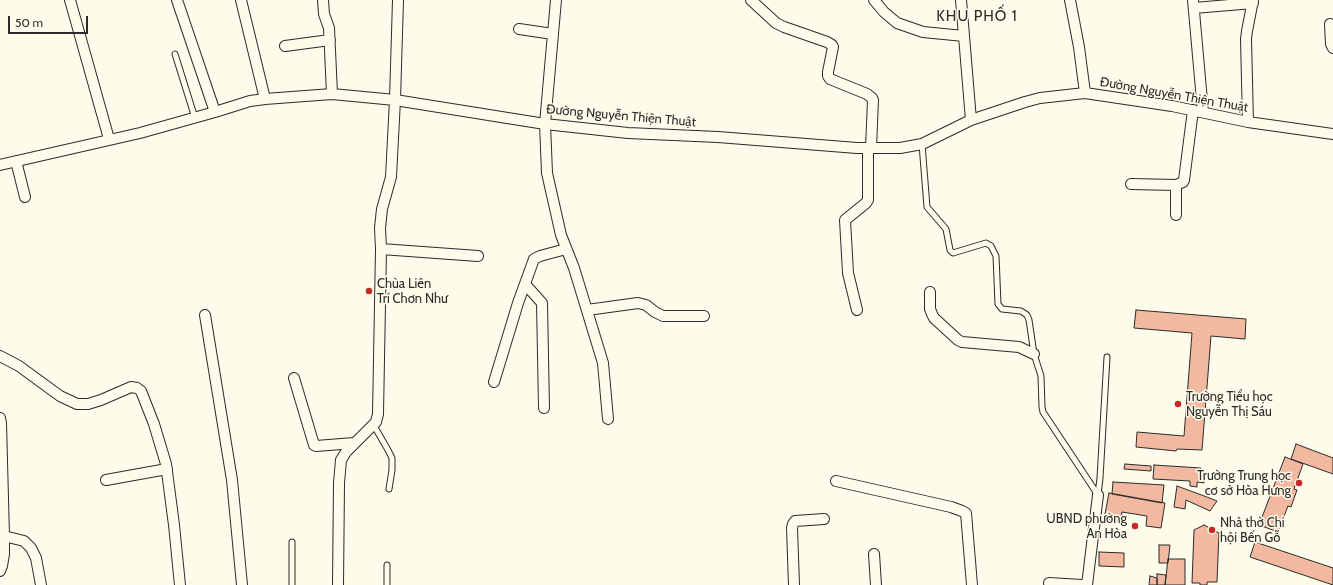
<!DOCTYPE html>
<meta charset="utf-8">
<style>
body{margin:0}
#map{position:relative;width:1333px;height:585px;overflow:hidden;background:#fdfbea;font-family:Cabin,sans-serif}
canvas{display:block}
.scale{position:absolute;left:8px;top:16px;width:80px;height:18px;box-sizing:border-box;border:2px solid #2b2b2b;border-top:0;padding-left:5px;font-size:12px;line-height:14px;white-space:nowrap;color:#2b2b2b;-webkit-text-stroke:3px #fdfbea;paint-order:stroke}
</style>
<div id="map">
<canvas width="1333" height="585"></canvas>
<div class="scale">50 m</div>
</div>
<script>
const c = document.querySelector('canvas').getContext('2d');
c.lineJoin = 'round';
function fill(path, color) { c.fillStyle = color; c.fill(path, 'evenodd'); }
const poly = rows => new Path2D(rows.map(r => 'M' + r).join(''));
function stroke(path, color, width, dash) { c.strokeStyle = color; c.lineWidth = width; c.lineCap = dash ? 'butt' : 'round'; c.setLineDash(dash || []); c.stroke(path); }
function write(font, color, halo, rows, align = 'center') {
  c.font = font + ' Cabin,sans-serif'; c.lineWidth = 3; c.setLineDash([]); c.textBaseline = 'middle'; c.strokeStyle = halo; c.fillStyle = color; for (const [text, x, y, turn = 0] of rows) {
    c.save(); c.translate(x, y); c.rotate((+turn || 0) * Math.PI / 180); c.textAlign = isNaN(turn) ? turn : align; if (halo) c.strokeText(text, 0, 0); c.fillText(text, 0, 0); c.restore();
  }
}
const building = poly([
 [1136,310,1246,319,1245,339,1211,336,1202,450,1177,449,1176,451,1136,447,1137,432,1184,436,1192,333,1134,328,1136,310],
 [1296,444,1333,458,1333,474,1291,459,1296,444],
 [1285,457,1303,464,1294,489,1297,490,1291,507,1288,506,1278,532,1259,525,1285,457],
 [1125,464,1151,466,1151,471,1124,469,1125,464],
 [1154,465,1201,468,1200,475,1204,476,1204,483,1197,482,1197,487,1190,486,1190,481,1153,479,1154,465],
 [1113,482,1164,485,1162,503,1112,494,1113,482],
 [1177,486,1207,497,1217,501,1210,511,1186,500,1185,509,1174,507,1177,486],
 [1109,493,1165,503,1161,528,1146,526,1147,516,1122,512,1120,522,1104,519,1109,493],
 [1204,525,1219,533,1217,582,1207,582,1207,585,1200,585,1200,583,1192,583,1194,530,1204,525],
 [1255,542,1333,568,1333,585,1250,557,1255,542],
 [1159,545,1170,545,1168,563,1159,563,1159,545],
 [1099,552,1124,553,1124,567,1099,566,1099,552],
 [1168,559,1185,559,1185,585,1165,585,1168,559],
 [1157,574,1166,575,1165,585,1157,585,1157,574],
 [1150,576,1157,578,1157,585,1149,585,1150,576]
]);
const lane = poly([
 [175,54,195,118],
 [922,144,927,207,946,229,950,250,953,253,986,243,991,246,996,256,998,304,1002,309,1021,311,1027,315,1029,320,1034,354,1041,376,1042,407,1043,412,1098,495],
 [373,424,388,450,392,458,392,470,389,489],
 [1098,495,1100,478,1107,357],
 [292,585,292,542],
 [387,585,387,565]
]);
const street = poly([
 [70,0,109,139],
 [177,0,215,112],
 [241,0,265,99],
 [323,0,324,14,329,28,332,94],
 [556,0,545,124,547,173,561,235,574,268,603,363,608,419],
 [751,0,776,23,784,27,827,42,832,45,833,47,828,72,828,76,830,79,867,94,872,98,873,100,871,148],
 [874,0,884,12,897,23,923,32,964,36],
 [961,0,971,120],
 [1070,0,1079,47,1085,93],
 [1193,0,1203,112],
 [1194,8,1253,3],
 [1330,24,1331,44,1333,48],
 [519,29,553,34],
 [285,46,330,40],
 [1248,122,1246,39,1247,31,1253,0],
 [16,161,25,197],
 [0,165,140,133,215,112,250,101,265,99,332,94,395,100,398,0],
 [1131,184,1176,185,1183,182,1184,180,1193,110],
 [1176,215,1176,185],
 [381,249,478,256],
 [525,284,542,303,544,408],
 [930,292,930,309,932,314,934,318,958,340,962,342,1019,347,1034,354],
 [587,310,638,303,646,305,655,312,663,316,704,316],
 [857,310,848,273,845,220,866,203,868,200,868,148],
 [205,315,232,480,242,585],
 [0,356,19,366,60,396,77,404,88,404,101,400,131,387,137,388,141,391,154,424,166,464,174,525,180,585],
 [294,378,314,445,316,446,354,443],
 [494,382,518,303,534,259,540,256,566,249],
 [0,418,1,423,4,536,4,554,2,566,0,571],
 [106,480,167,469],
 [836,481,951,507,962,511,966,513,972,585],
 [4,536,24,541,31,548,36,558,41,585],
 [874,554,876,585],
 [1049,583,1082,585],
 [338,585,339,483,341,460,346,452,376,422,378,414,381,249,380,228,382,209,391,177,395,100,545,124,628,133,718,137,857,148,900,148,922,144,971,120,1025,102,1040,98,1085,93,1172,106,1248,122,1333,134],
 [794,585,792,528,793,524,795,521,824,519],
 [1087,585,1098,495]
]);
const markers = [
 [369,291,4,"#c62828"],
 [1178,404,4,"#c62828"],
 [1299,483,4,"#c62828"],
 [1135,526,4,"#c62828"],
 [1212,530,4,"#c62828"]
];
const streetNames = [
 ["Đường Nguyễn Thiện Thuật",1174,95,10],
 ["Đường Nguyễn Thiện Thuật",621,116,5]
];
const poiNames = [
 ["Chùa Liên",377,284],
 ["Trí Chơn Như",377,299],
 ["Trường Tiểu học",1186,397],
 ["Nguyễn Thị Sáu",1186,412],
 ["Trường Trung học",1291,476,"right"],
 ["cơ sở Hòa Hưng",1291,491,"right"],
 ["UBND phường",1127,519,"right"],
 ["An Hòa",1127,534,"right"],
 ["Nhà thờ Chi",1220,523],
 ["hội Bến Gỗ",1220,538]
];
const quarterNames = [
 ["KHU PHỐ 1",977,17]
];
fill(building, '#f2b8a0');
stroke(building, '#2b2b2b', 1);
stroke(lane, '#2b2b2b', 7);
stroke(street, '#2b2b2b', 12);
stroke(lane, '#fdfbea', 5);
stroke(street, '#fdfbea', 10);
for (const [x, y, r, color] of markers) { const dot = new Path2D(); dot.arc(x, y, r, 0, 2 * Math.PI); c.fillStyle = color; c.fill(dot); stroke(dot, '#fdfbea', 1.5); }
write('13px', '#2b2b2b', '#fdfbea', streetNames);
write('13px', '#2b2b2b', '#fdfbea', poiNames, 'left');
c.letterSpacing = '1px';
write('15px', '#2b2b2b', '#fdfbea', quarterNames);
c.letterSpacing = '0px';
</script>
